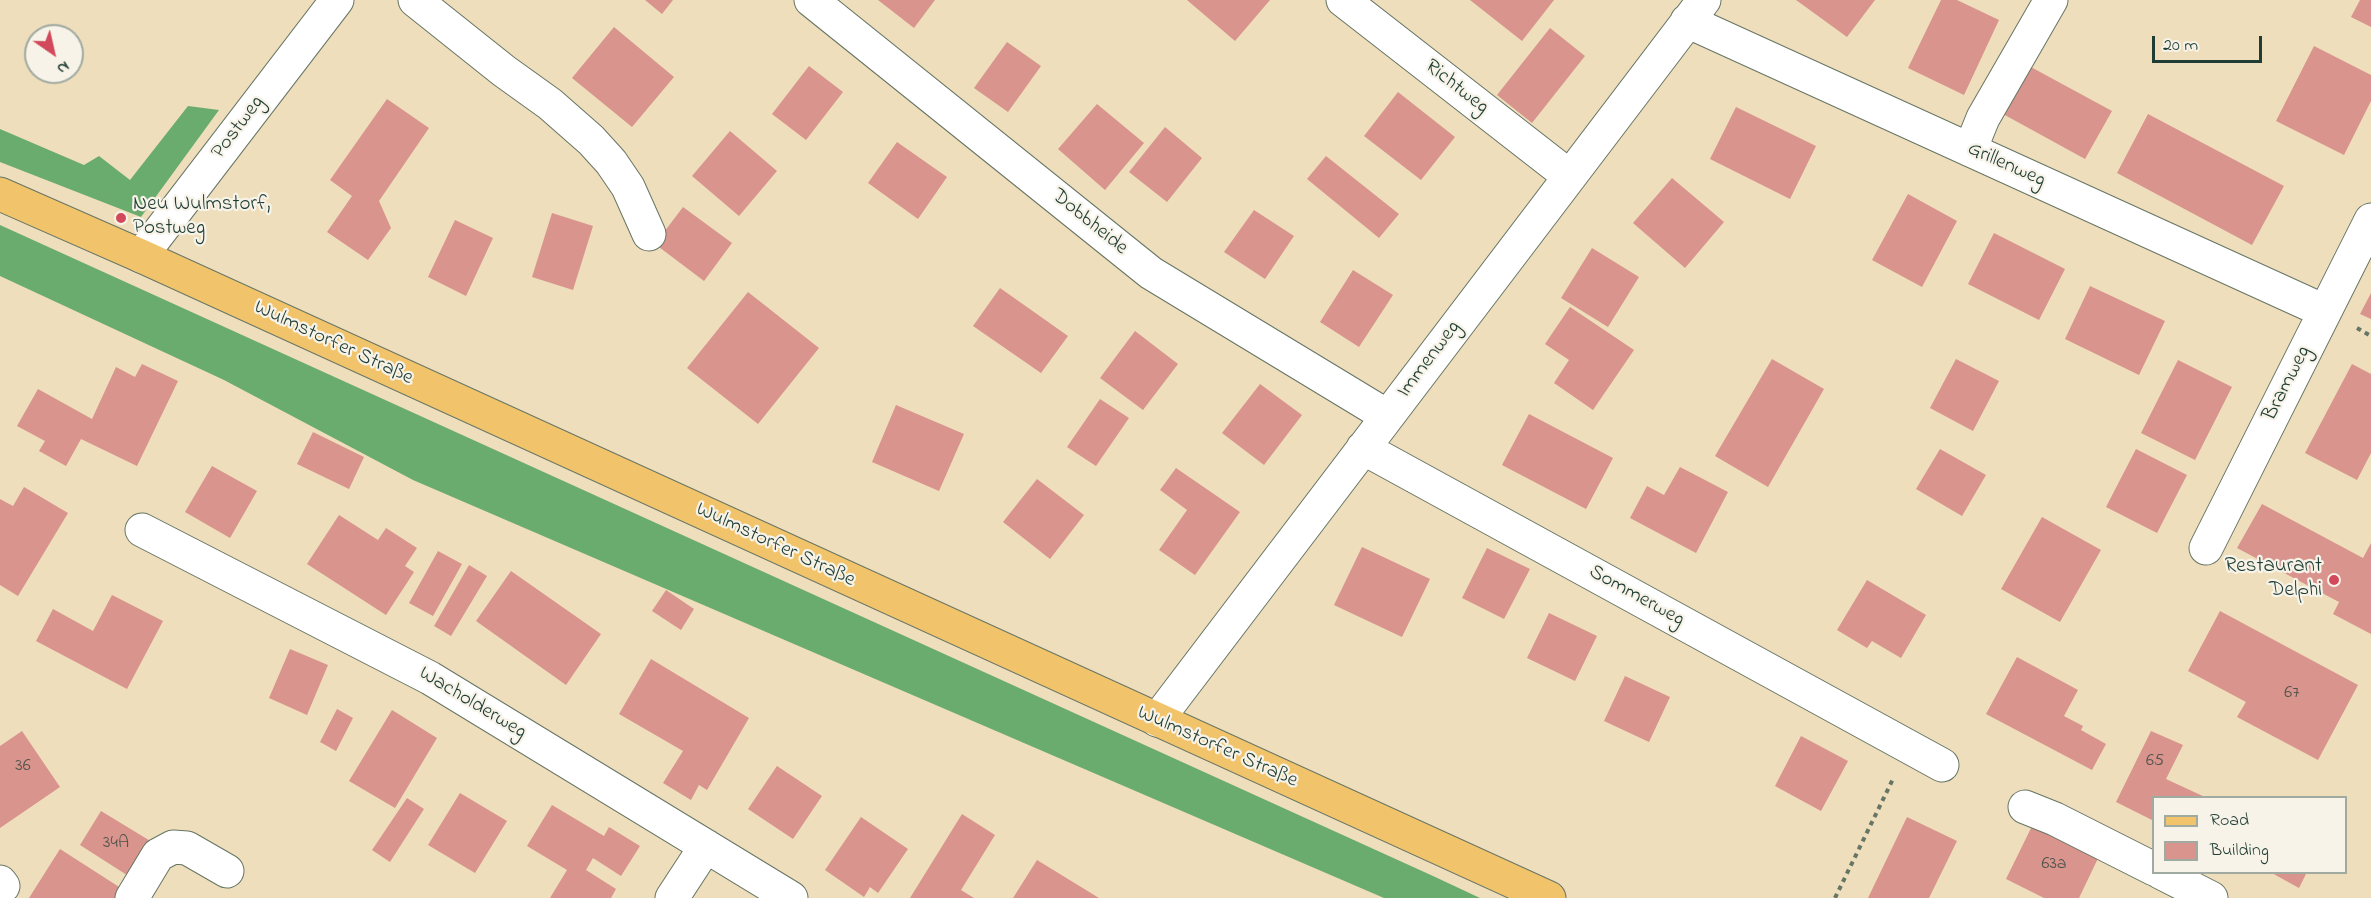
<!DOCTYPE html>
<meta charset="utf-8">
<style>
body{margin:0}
#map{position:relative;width:2371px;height:898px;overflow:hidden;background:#eedebc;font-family:"Indie Flower",sans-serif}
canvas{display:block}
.legend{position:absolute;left:2152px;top:796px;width:195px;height:78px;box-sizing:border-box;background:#f7f3e8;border:2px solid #a1aaa0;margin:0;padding:8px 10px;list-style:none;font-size:18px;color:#1f3d34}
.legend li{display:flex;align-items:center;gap:12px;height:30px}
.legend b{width:30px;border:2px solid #a1aaa0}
.north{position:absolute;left:24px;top:24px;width:60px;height:60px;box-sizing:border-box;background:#f7f3e8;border:2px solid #a1aaa0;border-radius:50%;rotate:146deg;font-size:16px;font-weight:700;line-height:24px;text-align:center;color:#1f3d34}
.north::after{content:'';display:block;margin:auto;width:21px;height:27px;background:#d1495b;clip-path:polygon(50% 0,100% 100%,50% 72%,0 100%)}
.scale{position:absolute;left:2152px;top:36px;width:110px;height:27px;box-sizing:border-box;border:3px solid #1f3d34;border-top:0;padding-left:8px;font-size:18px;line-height:21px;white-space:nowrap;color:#1f3d34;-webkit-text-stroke:4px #f7f3e8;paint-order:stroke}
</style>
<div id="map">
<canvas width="2371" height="898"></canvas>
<ul class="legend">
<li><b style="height:8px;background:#f1c36a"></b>Road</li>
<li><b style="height:16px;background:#d8948d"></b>Building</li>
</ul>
<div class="north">N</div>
<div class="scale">20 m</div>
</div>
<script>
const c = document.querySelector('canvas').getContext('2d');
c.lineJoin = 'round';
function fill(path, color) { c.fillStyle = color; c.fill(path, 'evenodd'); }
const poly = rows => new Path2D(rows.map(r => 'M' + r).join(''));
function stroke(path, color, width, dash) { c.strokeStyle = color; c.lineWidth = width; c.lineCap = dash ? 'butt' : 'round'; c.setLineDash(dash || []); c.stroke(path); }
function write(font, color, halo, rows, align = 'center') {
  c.font = font + ' "Indie Flower",sans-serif'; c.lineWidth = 4.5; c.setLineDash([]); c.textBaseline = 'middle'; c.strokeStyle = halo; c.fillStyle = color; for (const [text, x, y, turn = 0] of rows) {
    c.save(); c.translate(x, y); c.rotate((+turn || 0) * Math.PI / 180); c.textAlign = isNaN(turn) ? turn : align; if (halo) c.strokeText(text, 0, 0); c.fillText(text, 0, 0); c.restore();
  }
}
const forest = poly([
 [188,106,219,110,141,217,0,162,0,129,84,165,99,156,130,180],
 [0,225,1433,876,1480,898,1384,898,413,480,224,380,0,276]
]);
const building = poly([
 [645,0,673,0,662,14],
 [878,0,935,0,914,28],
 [1187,0,1270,0,1235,41],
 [1470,0,1554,0,1522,41],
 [1796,0,1875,0,1847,37],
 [1941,0,1957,0,1999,20,1964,95,1908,68],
 [2360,0,2371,0,2371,27,2351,17],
 [614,27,674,77,632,127,572,78],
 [1550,28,1585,56,1532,123,1497,95],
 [1007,42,1041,66,1008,112,974,88],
 [2314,46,2371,75,2371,101,2344,155,2276,121],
 [809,66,843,92,806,140,772,114],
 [2029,66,2112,111,2085,159,2003,114],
 [1398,92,1455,137,1421,180,1364,136],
 [387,99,429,128,379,201,391,228,368,260,327,232,352,196,330,180],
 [1097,104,1144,143,1105,190,1058,149],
 [1736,107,1816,146,1790,199,1710,159],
 [2148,114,2284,186,2252,245,2117,173],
 [1165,127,1202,158,1167,202,1129,172],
 [730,131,777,171,739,216,692,176],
 [897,142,947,177,918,219,868,183],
 [1326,156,1399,214,1379,238,1307,179],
 [1672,178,1724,222,1685,268,1633,223],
 [1908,194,1957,221,1922,287,1872,260],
 [683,207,732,243,704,281,655,244],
 [1254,210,1294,236,1265,279,1224,252],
 [552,213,593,226,573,290,532,277],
 [455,220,493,238,466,296,428,277],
 [1994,233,2065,269,2039,320,1968,284],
 [1592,248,1639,277,1608,327,1561,298],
 [1353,270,1393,295,1359,347,1320,322],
 [2090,286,2165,321,2139,375,2065,339],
 [1000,288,1068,336,1041,373,973,326],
 [748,292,819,348,758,424,687,368],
 [2371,293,2371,319,2360,314],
 [1570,307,1634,350,1593,410,1554,383,1569,360,1545,344],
 [1135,331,1178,364,1143,410,1100,378],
 [1772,359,1824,389,1768,487,1715,456],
 [1956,359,1999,381,1973,431,1930,408],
 [2178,360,2232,387,2195,460,2141,433],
 [142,364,178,381,137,466,81,439,66,466,39,451,45,441,17,426,38,389,92,419,116,367,135,377],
 [2352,364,2371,374,2371,453,2357,480,2305,453],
 [1260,384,1302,415,1264,465,1222,433],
 [1100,399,1129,418,1096,466,1067,447],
 [896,405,964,434,939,491,872,462],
 [1529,414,1613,458,1586,509,1502,465],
 [313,432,364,457,349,489,297,464],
 [1940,449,1986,475,1962,516,1916,489],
 [2136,449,2187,475,2157,533,2106,507],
 [212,466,257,491,230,538,185,512],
 [1680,467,1728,492,1696,553,1630,518,1647,486,1664,495],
 [1176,468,1240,512,1195,575,1159,550,1187,510,1160,490],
 [1037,479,1084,515,1050,559,1003,522],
 [24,487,68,513,18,596,0,585,0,499,13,506],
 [2262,504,2363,558,2371,543,2371,634,2333,614,2339,602,2237,548],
 [339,515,378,540,386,528,417,548,405,566,414,572,386,615,307,564],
 [2042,517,2101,550,2060,622,2001,589],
 [1362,547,1430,579,1402,637,1334,605],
 [1487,548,1530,569,1504,619,1462,598],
 [438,551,462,564,433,616,409,603],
 [469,565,487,576,451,636,434,626],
 [511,571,601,634,566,685,476,621],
 [1867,580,1926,615,1901,658,1872,641,1867,648,1837,630],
 [666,590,694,609,681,630,652,611],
 [112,595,163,621,127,689,36,641,53,609,93,631],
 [2220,611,2358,685,2318,760,2237,717,2246,702,2188,671],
 [1549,613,1597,636,1575,681,1527,658],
 [290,649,328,665,307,715,269,698],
 [2017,657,2078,690,2064,716,2083,726,2081,730,2106,744,2092,770,1986,714],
 [651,659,749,718,707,790,699,785,691,800,663,783,683,751,619,714],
 [1625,676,1670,697,1649,742,1604,721],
 [337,709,353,718,336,751,320,742],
 [392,710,437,738,395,808,349,781],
 [22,731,60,787,0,828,0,746],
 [2151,731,2183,745,2166,779,2207,798,2154,798,2154,821,2116,802],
 [1801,736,1848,761,1821,811,1775,786],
 [777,766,822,796,793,839,748,809],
 [460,793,507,821,475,873,428,845],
 [407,798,424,809,390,862,372,850],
 [552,805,604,836,609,827,640,846,621,876,593,858,586,870,616,889,611,898,550,898,567,870,527,846],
 [101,811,152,842,130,877,80,845],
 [962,814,995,835,961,890,974,898,910,898],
 [861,817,908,849,878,893,870,887,864,897,825,870],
 [1907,817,1957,841,1929,898,1868,898],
 [2036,818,2102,850,2079,898,2044,898,2006,879],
 [60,849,127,892,123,898,29,898],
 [1037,860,1099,898,1013,898],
 [2270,872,2307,872,2299,888]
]);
const path = poly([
 [2357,328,2371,336],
 [1835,898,1893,779]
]);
const minor = poly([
 [415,0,504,71,550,104,591,140,611,162,628,187,649,234],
 [811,0,1151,273,1387,416],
 [1343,0,1569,176],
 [1687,21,2324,311],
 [1970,150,1983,118,2051,0],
 [141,256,337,0],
 [1363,448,1942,765],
 [142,530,430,678,791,898],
 [2206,548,2371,220],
 [1157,720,1704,0],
 [2025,807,2055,819,2154,869],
 [2160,872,2211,898],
 [0,882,3,886],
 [132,898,158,855,173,847,187,848,227,871],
 [672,898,706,846]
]);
const major = poly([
 [0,194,141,256,1549,898]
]);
const markers = [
 [121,218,6,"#d1495b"],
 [2334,580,6,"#d1495b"]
];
const numberNames = [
 ["67",2292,694],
 ["65",2155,762],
 ["36",23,767],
 ["34A",116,844],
 ["63a",2054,865]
];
const streetNames = [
 ["Richtweg",1456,88,38],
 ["Postweg",239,128,-53],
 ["Grillenweg",2006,166,24],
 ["Dobbheide",1089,223,39],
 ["Wulmstorfer Straße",333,344,25],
 ["Immenweg",1430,360,-53],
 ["Bramweg",2288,384,-63],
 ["Wulmstorfer Straße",775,546,25],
 ["Sommerweg",1636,597,29],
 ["Wacholderweg",472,704,31],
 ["Wulmstorfer Straße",1217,748,24]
];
const poiNames = [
 ["Neu Wulmstorf,",133,206],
 ["Postweg",133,230],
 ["Restaurant",2322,568,"right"],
 ["Delphi",2322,592,"right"]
];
fill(forest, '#6aab6e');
fill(building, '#d8948d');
stroke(minor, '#677564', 35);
stroke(major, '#677564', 35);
stroke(path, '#677564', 4, [4.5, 4.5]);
stroke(minor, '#fff', 33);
stroke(major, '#f1c36a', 33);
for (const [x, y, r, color] of markers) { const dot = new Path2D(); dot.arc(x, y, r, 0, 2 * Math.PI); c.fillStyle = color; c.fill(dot); stroke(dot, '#f7f3e8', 2); }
write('18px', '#4d534a', null, numberNames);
write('21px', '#1f3d34', '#f7f3e8', streetNames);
write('21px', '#1f3d34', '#f7f3e8', poiNames, 'left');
</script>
